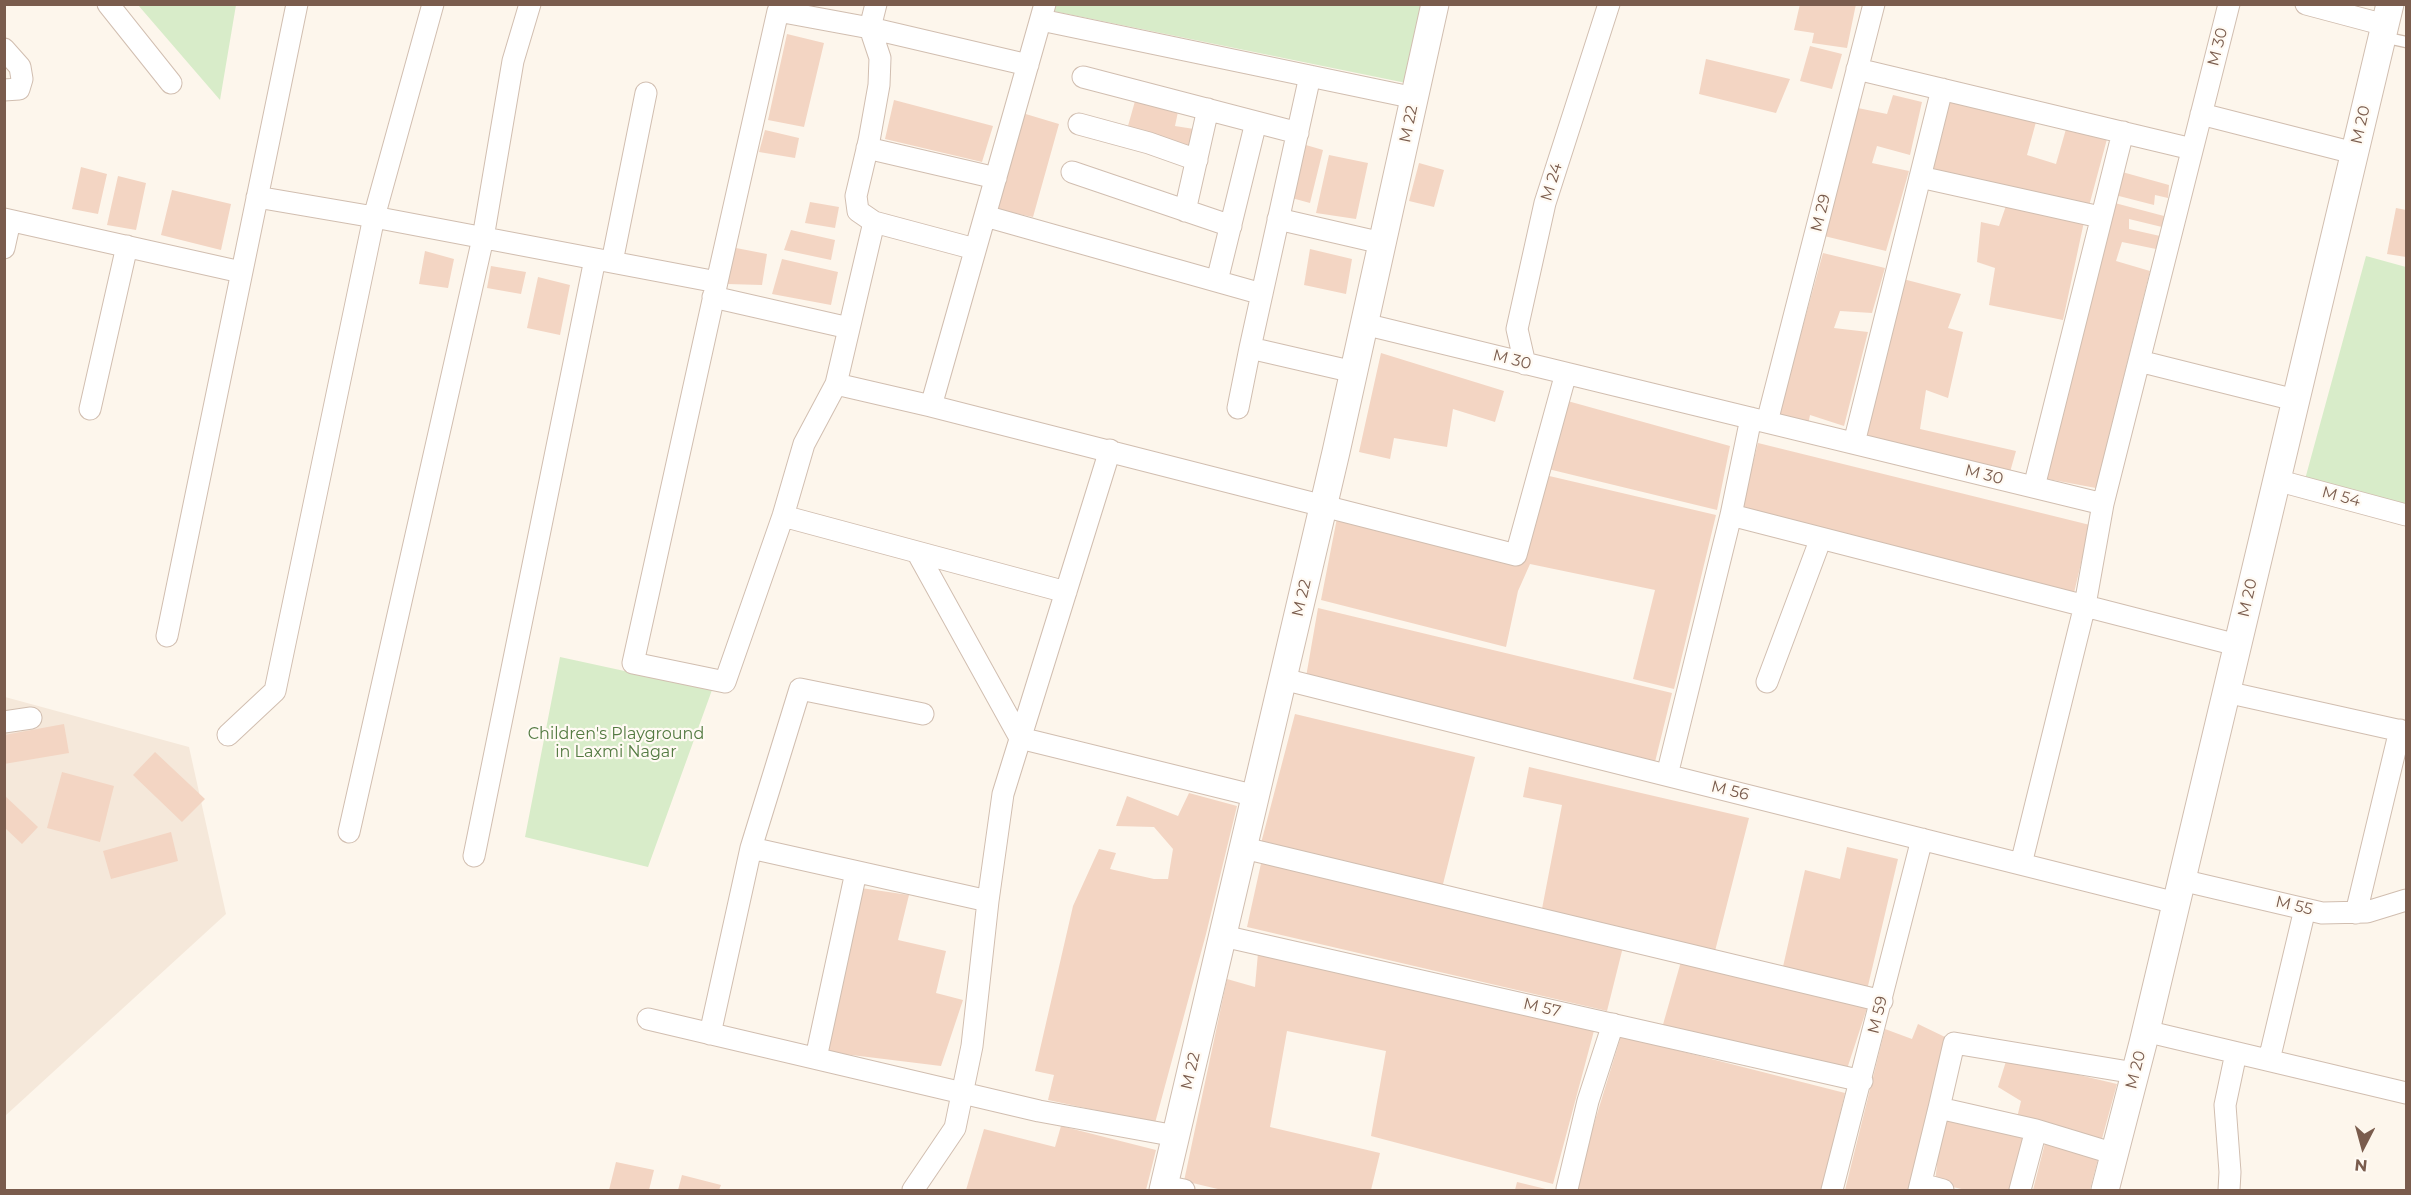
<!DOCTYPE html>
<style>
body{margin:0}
#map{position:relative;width:2411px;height:1195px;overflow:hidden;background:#fdf6ec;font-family:Montserrat,sans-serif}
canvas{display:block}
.frame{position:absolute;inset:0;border:6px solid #7a5c4d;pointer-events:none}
.north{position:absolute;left:2333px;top:1117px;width:60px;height:60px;-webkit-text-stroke:4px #fffaf3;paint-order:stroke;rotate:186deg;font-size:16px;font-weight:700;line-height:24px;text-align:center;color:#7a5c4d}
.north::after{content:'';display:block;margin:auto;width:21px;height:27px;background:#7a5c4d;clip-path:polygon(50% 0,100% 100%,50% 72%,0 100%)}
</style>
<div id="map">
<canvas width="2411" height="1195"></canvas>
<div class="frame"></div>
<div class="north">N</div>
</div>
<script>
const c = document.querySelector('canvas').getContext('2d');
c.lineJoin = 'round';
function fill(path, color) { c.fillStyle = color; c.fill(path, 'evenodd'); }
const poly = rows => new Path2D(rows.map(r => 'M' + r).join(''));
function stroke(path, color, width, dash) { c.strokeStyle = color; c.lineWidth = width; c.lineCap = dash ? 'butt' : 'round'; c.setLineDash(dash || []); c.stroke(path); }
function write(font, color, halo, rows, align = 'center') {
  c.font = font + ' Montserrat,sans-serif'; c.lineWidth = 4.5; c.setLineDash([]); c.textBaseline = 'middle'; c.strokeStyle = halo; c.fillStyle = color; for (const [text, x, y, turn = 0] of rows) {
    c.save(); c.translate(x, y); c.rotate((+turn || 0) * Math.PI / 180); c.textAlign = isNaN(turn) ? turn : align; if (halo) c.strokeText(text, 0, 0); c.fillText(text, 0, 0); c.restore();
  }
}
const residential = poly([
 [5,697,189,747,226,914,5,1116]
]);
const green = poly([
 [1049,4,1423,5,1411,84,1048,10],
 [138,5,236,5,220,100],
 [2366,256,2406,267,2406,510,2304,483],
 [560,657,712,690,648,867,525,837]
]);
const building = poly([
 [1800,4,1856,4,1847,48,1812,43,1814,33,1794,30],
 [787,34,824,43,804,127,768,120],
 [1810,46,1842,54,1832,89,1800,81],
 [1706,59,1790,79,1776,113,1699,94],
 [1137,94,1179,107,1175,126,1194,129,1188,151,1126,133],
 [1893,95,1922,102,1910,155,1877,146,1872,163,1909,171,1886,251,1820,235,1853,107,1887,114],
 [1944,99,2036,122,2027,155,2056,164,2066,129,2107,139,2089,206,1925,174],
 [894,100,993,126,982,162,885,139],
 [1019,112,1059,124,1033,217,995,209],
 [765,130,799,138,795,158,759,152],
 [1299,143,1323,150,1310,203,1288,197],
 [1329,155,1368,163,1356,219,1316,213],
 [1419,163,1444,170,1434,207,1409,201],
 [81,167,107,174,98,214,72,209],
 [2115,170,2169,185,2168,198,2155,195,2154,205,2115,195,2111,202,2164,216,2162,227,2129,219,2129,229,2160,236,2156,249,2122,242,2116,261,2150,271,2096,488,2042,478],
 [118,176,146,183,136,230,107,225],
 [172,190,231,204,221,250,161,235],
 [2008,200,2085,217,2063,320,1989,305,1995,268,1977,262,1981,222,1999,226],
 [810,202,839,207,835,228,805,223],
 [2396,208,2406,210,2406,257,2387,254],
 [791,230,835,240,831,260,784,250],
 [736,248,767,254,762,285,727,284],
 [1310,249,1352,259,1346,294,1304,285],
 [425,251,454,259,448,288,419,284],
 [1823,253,1885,268,1872,313,1840,311,1834,328,1868,332,1844,426,1810,415,1808,425,1778,417],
 [782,259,838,272,831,305,772,294],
 [491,266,526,272,521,294,487,288],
 [538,277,570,285,560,335,527,328],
 [1903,279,1961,294,1948,328,1963,332,1948,398,1926,390,1920,429,2016,451,2010,472,1860,440],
 [1381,353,1504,391,1495,422,1453,409,1447,447,1394,438,1390,459,1359,452],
 [1564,400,1730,446,1717,510,1544,468],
 [1758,443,2090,525,2074,593,1741,511],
 [1545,475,1716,515,1674,689,1633,679,1655,590,1530,564,1518,591,1506,647,1321,600,1337,518,1521,565],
 [1318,608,1672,693,1655,762,1306,677],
 [1295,714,1475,757,1442,888,1260,847],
 [64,724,69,753,4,764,4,735],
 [155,752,205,799,182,822,133,775],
 [1529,767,1749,818,1714,955,1541,914,1562,805,1523,797],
 [62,772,114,786,100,842,47,828],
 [1189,793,1237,806,1206,934,1155,1123,1048,1100,1054,1075,1035,1071,1073,906,1099,849,1116,853,1110,869,1154,879,1168,879,1173,849,1154,827,1116,826,1127,796,1178,816],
 [4,795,38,827,22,844,4,827],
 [171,832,178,861,111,879,103,851],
 [1847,847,1898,859,1867,990,1782,971,1805,870,1840,879],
 [1262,859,1623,947,1607,1011,1247,927],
 [861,888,909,895,898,940,946,951,936,993,963,1000,941,1066,827,1052],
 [1258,953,1595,1027,1553,1184,1371,1136,1386,1051,1287,1031,1270,1127,1380,1153,1371,1190,1222,1190,1184,1181,1227,979,1255,987],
 [1682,958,1869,1002,1847,1069,1662,1028],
 [1918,1024,1945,1037,1909,1190,1845,1190,1885,1029,1912,1039],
 [1621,1036,1845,1093,1822,1190,1574,1189],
 [2007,1058,2117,1084,2100,1146,2016,1122,2021,1101,1998,1087],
 [1942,1117,2028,1134,2011,1190,1966,1190,1935,1183],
 [1061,1126,1156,1150,1146,1190,966,1190,984,1129,1055,1147],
 [2045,1143,2098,1159,2090,1190,2033,1190],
 [616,1162,654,1170,649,1190,609,1190],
 [682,1175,721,1185,719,1190,678,1190],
 [1517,1182,1550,1190,1515,1190]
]);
const service = poly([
 [2383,37,2406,42]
]);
const minor = poly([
 [108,4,171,83],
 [1045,4,931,406,1516,555,1566,373],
 [2306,4,2385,25],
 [1041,20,1415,98],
 [870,28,880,58,879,85,869,141,856,196,858,211,874,222,975,249],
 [870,28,1028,65],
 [4,49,20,67,22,79,19,89,4,90],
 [1857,69,2192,149],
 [1310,76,1250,348,1354,372],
 [1083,77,1298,133],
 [2201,114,2354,153],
 [1079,124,1149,143,1197,160],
 [867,148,996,178],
 [1072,172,1231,226],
 [1920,177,2100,217],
 [257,197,374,217,717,282,778,11,870,28,876,4],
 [1185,211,1208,109],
 [985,216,1262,294],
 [4,219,241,272],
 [1278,219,1382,243],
 [4,248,10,221],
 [612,262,646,93],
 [1217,281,1256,122],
 [717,282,633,663,725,682,783,516,804,444,836,384,874,222],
 [713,297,849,328],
 [1364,324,2103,504,2229,4],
 [2139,361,2295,400],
 [1525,364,1517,329,1545,203,1609,4],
 [836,384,931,406],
 [1238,408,1250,348],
 [90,409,127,246],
 [1767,422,1874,4],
 [1854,443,1942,89],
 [2276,480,2406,515],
 [2034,487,2123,132],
 [1731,515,2237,645],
 [783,516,1066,592],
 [917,552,1020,738,1256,796],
 [167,636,297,4],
 [1283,679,2176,903],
 [1767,682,1821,538],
 [2226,692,2406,732],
 [4,722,31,718],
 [228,735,275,691,374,217,433,4],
 [1667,775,1731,515,1751,418],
 [349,832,483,238,513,61,530,4],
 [751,848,800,689,923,714],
 [1244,848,1882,1001],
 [474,856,595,259],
 [2021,864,2085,605,2103,504],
 [2181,880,2322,913,2367,912,2406,900],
 [2356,913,2400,730],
 [1223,936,1862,1081],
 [648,1019,1039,1111,1176,1136],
 [2145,1031,2406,1093],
 [710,1034,751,848,988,901],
 [816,1058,856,872],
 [2269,1060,2305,909],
 [1939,1108,1954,1043,2135,1073],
 [2036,1130,2115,1154],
 [1921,1184,1943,1190],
 [1164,1186,1184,1190],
 [1567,1189,1588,1101,1613,1024],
 [913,1190,955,1128,972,1046,988,901,1003,794,1110,450],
 [1832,1190,1922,839],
 [1919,1190,1939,1108,2036,1130,2020,1190],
 [2229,1190,2230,1172,2225,1105,2236,1053]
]);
const tertiary = poly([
 [1163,1190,1336,452,1435,4],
 [2105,1190,2143,1043,2390,4]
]);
const streetNames = [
 ["M 30",2218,47,-76],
 ["M 22",1409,124,-78],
 ["M 20",2361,125,-77],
 ["M 24",1552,182,-73],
 ["M 29",1821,213,-76],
 ["M 30",1512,360,14],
 ["M 30",1984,475,14],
 ["M 54",2341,497,15],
 ["M 22",1302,598,-77],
 ["M 20",2248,598,-77],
 ["M 56",1730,791,14],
 ["M 55",2294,906,13],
 ["M 57",1542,1008,13],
 ["M 59",1878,1015,-76],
 ["M 20",2136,1070,-76],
 ["M 22",1191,1071,-77]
];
const parkNames = [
 ["Children's Playground",616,734],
 ["in Laxmi Nagar",616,752]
];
fill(residential, '#f5e8da');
fill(green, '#d8ecc9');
fill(building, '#f3d5c3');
stroke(service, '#d1beb0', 13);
stroke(minor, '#d1beb0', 23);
stroke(tertiary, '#d1beb0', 29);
stroke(service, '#fff', 10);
stroke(minor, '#fff', 21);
stroke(tertiary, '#fff', 27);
write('16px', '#7a5c4d', '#fffaf3', streetNames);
write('16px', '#537a41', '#fffaf3', parkNames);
</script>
